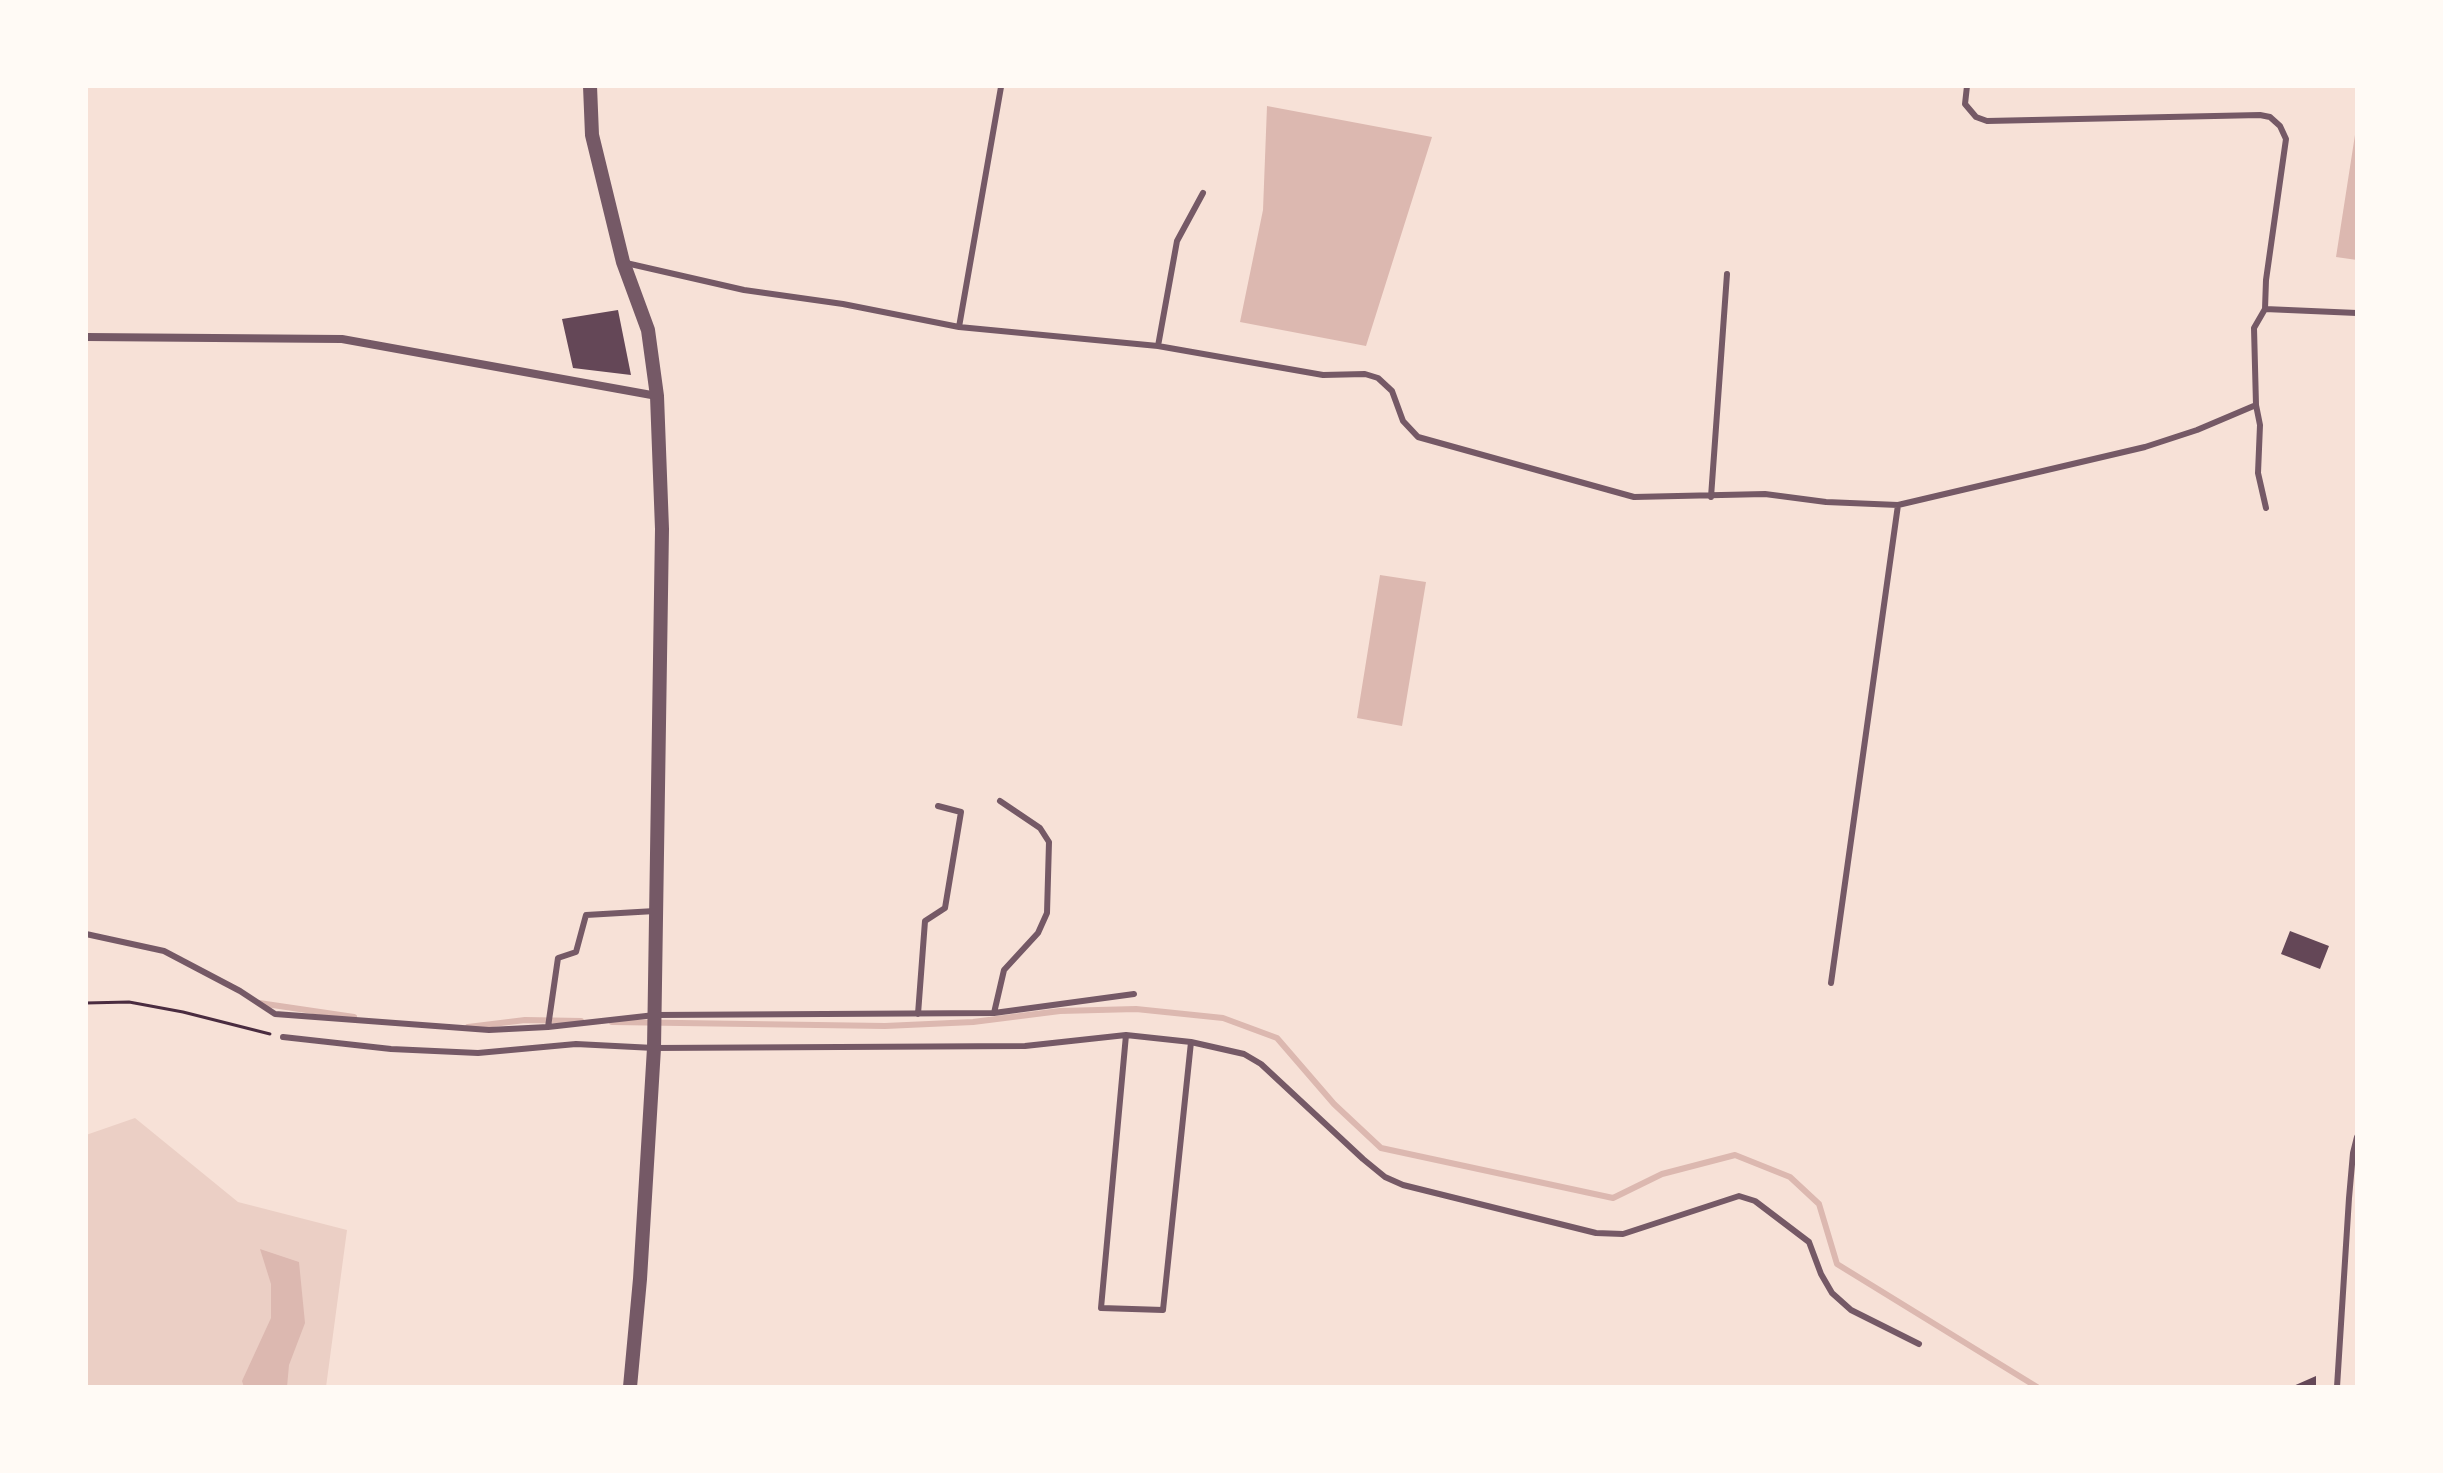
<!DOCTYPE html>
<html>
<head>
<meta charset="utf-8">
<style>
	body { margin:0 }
	#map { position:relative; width:2443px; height:1473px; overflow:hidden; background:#f7e1d7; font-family:"Sofia Sans Condensed",sans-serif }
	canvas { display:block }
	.frame { position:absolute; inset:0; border:88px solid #fffaf5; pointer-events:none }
</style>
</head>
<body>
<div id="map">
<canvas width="2443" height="1473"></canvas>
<div class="frame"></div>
</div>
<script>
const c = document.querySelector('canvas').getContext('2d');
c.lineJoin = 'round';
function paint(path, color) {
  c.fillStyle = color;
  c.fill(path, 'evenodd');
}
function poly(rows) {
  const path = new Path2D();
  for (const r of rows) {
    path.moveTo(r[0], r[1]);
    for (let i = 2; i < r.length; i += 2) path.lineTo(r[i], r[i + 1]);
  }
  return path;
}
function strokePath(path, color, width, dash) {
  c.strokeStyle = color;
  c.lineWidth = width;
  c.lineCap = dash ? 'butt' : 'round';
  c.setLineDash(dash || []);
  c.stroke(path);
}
paint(poly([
	[135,1118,238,1202,347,1230,326,1387,86,1387,86,1135]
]), '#ebcfc5');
paint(poly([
	[1267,106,1432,137,1366,346,1240,322,1263,210],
	[2357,122,2357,260,2336,257],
	[1380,575,1426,582,1402,726,1357,718],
	[260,1249,299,1262,305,1323,289,1365,287,1387,244,1387,242,1381,271,1318,271,1284]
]), '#dcb8b0');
strokePath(poly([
	[259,1003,354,1017],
	[612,1022,885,1026,973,1022,1060,1011,1136,1009,1223,1018,1277,1038,1334,1104,1381,1148,1613,1198,1662,1174,1735,1155,1790,1177,1819,1204,1837,1264,2037,1387],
	[468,1027,525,1020,581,1021]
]), '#dcb8b0', 6);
paint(poly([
	[618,310,631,375,573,368,562,319],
	[2290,931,2329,946,2320,969,2281,954],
	[2316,1376,2316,1387,2291,1387]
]), '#644757');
strokePath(poly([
	[86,1003,129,1002,183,1012,270,1034]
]), '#4a2c40', 3);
strokePath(poly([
	[1967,86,1965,104,1976,117,1987,121,2260,115,2270,117,2280,126,2286,139,2266,280,2265,309,2357,313],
	[626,263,744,290,843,304,959,327,1158,346,1323,375,1365,374,1378,378,1392,391,1403,421,1418,437,1634,497,1765,494,1826,502,1898,505,2145,447,2197,430,2256,405],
	[2265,309,2254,328,2256,405,2260,425,2258,473,2266,508],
	[959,327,1001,87],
	[1158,346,1177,241,1203,193],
	[1711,497,1727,274],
	[86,934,164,951,240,991,275,1014,489,1030,548,1027,655,1015,994,1013,1134,994],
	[1831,983,1898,505],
	[994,1013,1004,970,1038,933,1047,913,1049,842,1040,828,1000,801],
	[918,1014,925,921,945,908,961,812,938,806],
	[548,1027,558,958,576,952,586,915,655,911],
	[1126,1035,1101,1308,1163,1310,1191,1042],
	[283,1037,391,1049,478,1053,576,1044,654,1048,1025,1046,1126,1035,1191,1042,1244,1054,1261,1064,1363,1159,1385,1177,1403,1185,1596,1233,1623,1234,1739,1196,1755,1201,1809,1242,1821,1274,1832,1293,1851,1310,1919,1344],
	[2337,1387,2349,1198,2353,1153,2357,1137]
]), '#755966', 6);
strokePath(poly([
	[86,337,342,339,657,396]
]), '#755966', 8);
strokePath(poly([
	[590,86,592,135,623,262,648,330,657,396,662,529,654,1048,640,1279,630,1387]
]), '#755966', 14);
</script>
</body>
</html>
